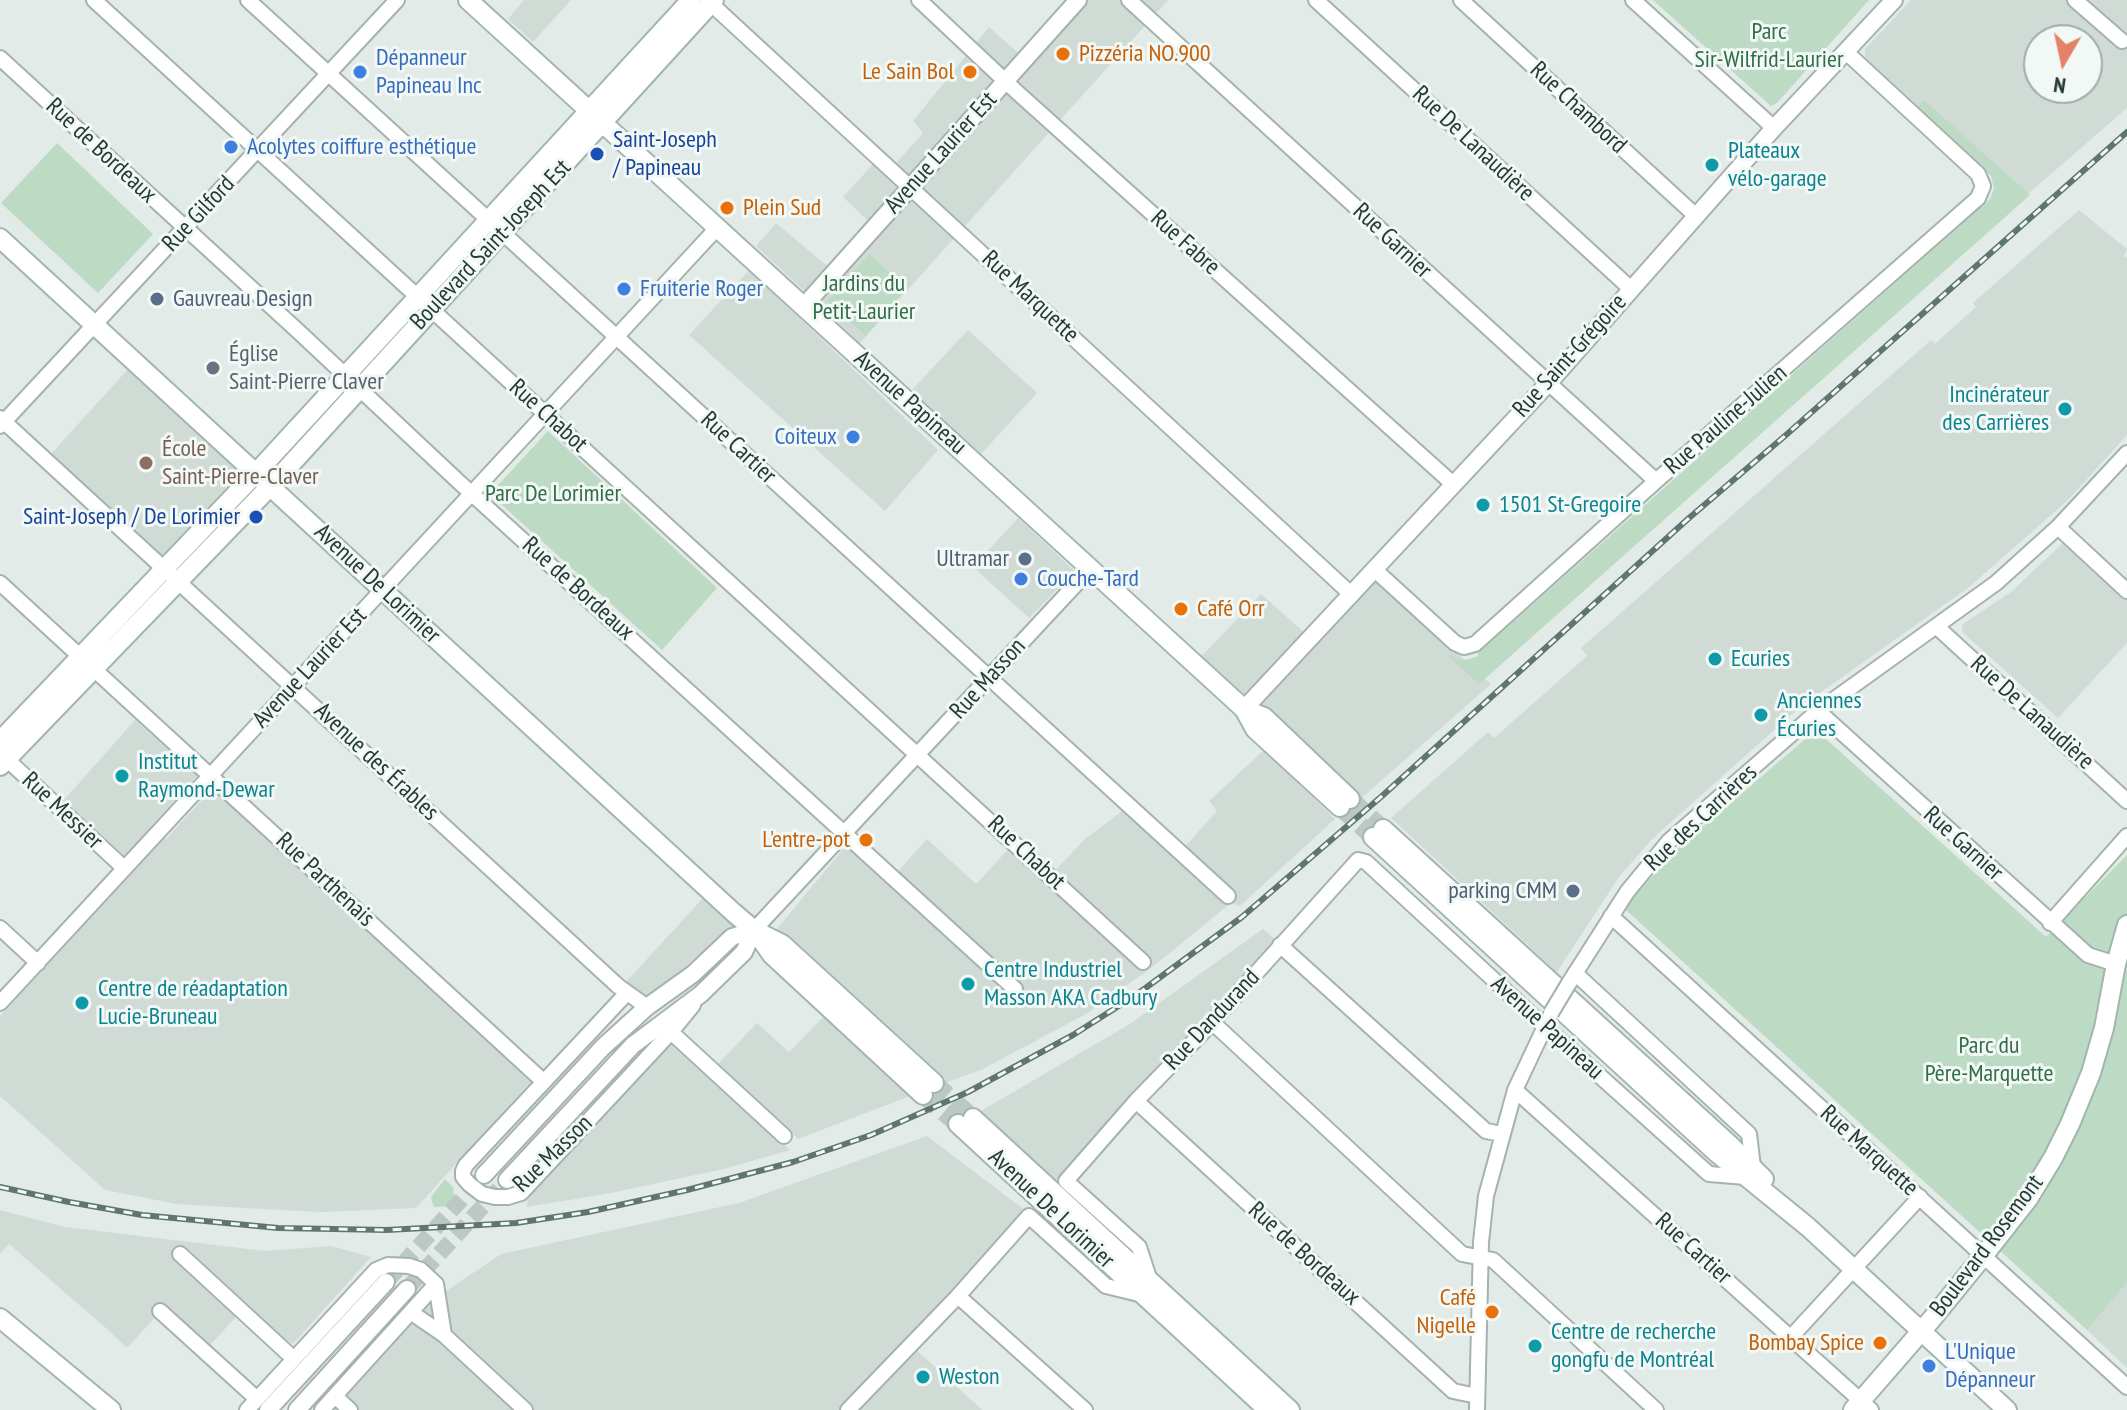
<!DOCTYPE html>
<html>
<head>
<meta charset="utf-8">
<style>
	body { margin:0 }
	#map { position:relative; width:2127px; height:1410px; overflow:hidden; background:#e2ebe7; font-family:"PT Sans Narrow",sans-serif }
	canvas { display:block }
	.north { position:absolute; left:2023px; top:24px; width:80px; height:80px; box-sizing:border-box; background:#f2f8f5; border:2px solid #a0aca8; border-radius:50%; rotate:189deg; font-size:22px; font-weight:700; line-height:32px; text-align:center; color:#243a34 }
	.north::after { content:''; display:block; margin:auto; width:28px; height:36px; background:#e48267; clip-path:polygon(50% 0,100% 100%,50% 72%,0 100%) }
</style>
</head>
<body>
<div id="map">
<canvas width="2127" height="1410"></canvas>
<div class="north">N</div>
</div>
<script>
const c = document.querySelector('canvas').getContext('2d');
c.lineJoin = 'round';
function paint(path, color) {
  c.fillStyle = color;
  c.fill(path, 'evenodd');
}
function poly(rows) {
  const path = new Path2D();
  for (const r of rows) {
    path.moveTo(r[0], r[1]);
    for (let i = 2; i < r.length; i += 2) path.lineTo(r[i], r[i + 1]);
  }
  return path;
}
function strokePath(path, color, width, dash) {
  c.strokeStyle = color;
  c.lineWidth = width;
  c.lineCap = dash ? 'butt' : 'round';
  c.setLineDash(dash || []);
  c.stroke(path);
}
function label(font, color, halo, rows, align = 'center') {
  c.font = font + ' "PT Sans Narrow",sans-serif';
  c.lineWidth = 6;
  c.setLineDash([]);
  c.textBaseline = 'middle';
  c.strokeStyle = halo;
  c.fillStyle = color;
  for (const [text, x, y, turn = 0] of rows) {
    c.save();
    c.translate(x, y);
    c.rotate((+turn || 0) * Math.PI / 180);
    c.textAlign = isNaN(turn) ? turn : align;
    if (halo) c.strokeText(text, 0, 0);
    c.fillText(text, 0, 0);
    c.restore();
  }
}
paint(poly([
	[524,0,571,0,533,42,508,19],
	[1081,0,1168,0,860,343,756,246,776,223,827,266,868,221,843,197,877,160,889,171,923,133,913,121,989,27,1025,59],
	[1911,0,2127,0,2127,108,2028,194,1917,108,1865,58,1865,49],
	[2039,40,2087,40,2087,88,2039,88],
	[2079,210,2127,249,2124,256,2127,258,2127,435,2068,500,1968,588,1800,707,1651,840,1619,877,1557,972,1391,818,1488,732,1494,738,1587,656,1581,648,1931,340,1935,344,1976,307,1973,303],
	[749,270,938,450,885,511,689,335],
	[968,330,1037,393,981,454,911,391],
	[129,368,242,472,163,561,51,454],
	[1018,518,1075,571,1029,618,973,567],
	[2067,539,2127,594,2127,643,2058,718,1962,632,1962,629,1963,624,2011,592],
	[1370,572,1491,684,1356,803,1201,657,1261,594,1309,637],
	[135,720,197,776,151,826,166,839,212,789,532,1080,416,1208,321,1212,245,1208,177,1204,105,1190,0,1096,0,1016,137,868,64,800],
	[1264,750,1335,819,1240,906,1231,903,1150,969,1086,1014,981,1070,942,1084,775,931,851,840,893,877,927,839,976,884,1012,845,1049,877,1085,839,1129,806,1179,853,1217,811,1209,801],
	[704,897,733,926,655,993,643,998,625,983],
	[1263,929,1278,942,1051,1185,974,1115,1130,1024],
	[826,1014,910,1096,798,1139,718,1064,757,1023,789,1052],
	[668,1042,790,1150,724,1169,606,1194,527,1207,528,1195],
	[927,1136,1026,1211,910,1344,982,1410,326,1410,424,1306,501,1254,739,1203],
	[0,1210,65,1227,265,1251,331,1246,371,1257,293,1344,259,1322,244,1309,204,1351,160,1312,127,1348,107,1329,9,1244,0,1254],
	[2127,1283,2127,1368,2087,1330]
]), '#d1dbd6');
paint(poly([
	[1653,0,1869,0,1777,103,1771,106],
	[1924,100,2030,195,1479,684,1449,657,1450,655,1458,659,1466,660,1478,656,1478,653,1990,199,1994,189,1991,176,1917,108],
	[57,143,153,234,98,293,1,203],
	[869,254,906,288,866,336,828,302,828,300],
	[548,431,717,588,662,650,490,494],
	[1816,730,2046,937,2127,855,2127,1283,2087,1330,1624,908,1679,847],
	[445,1179,453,1187,455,1206,435,1207,433,1205,431,1197]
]), '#bddac4');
strokePath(poly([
	[386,1282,483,1176],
	[407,1289,507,1180]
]), '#bcc8c3', 16, [16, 8]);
strokePath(poly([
	[1350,799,1383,829],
	[1340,807,1373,837],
	[934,1083,973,1118],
	[923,1095,958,1124]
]), '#bcc8c3', 18, [18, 9]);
const minor = poly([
	[94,0,1143,962],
	[248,0,1228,896],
	[707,0,1352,595],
	[919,0,1018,93,1453,484],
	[1129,0,1656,481],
	[1316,0,1631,289],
	[1461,0,1696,216],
	[1633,0,1774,128],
	[2075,0,2122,41],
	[0,58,299,332,460,483,1015,989],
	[0,418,618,986,647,1007],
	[0,426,397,0],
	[2058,527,2127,591],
	[1375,570,1455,643,1464,647,1475,644,1656,481,1978,198,1983,186,1978,174,1846,52],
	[0,583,543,1081],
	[1936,626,2127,801],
	[1818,711,2088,955,2116,964],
	[1,754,124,868],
	[1611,916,2127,1387],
	[2050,923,2127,836],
	[0,928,38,963],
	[754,930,1091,568],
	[1280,945,1486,1131,1502,1134],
	[1575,973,1749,1134,1753,1167],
	[1569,983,1627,892,1669,841,1818,711,1996,583,2058,527,2127,453],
	[626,994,466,1165,463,1171,463,1177,469,1184,482,1194,495,1197,508,1197,521,1193,671,1032,693,1005],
	[0,1003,718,227],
	[1212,1022,1462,1254,1493,1260,1656,1410],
	[665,1029,671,1032,784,1136],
	[1515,1090,1871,1410],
	[1136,1101,1453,1391,1477,1396],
	[180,1254,294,1359],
	[1149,1278,1139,1247,1066,1181,1136,1101,1204,1031,1358,860,1366,862,1533,1016,1709,1174,1746,1177],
	[436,1284,444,1335],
	[958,1296,1085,1410],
	[160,1311,257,1399],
	[412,1313,444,1335,525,1410],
	[1791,1337,1920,1197],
	[335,1396,350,1410],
	[247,1410,376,1270,388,1265,409,1266,421,1270,436,1284],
	[322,1410,436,1284],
	[848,1410,958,1296,1029,1216,1106,1286,1143,1295],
	[1477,1410,1481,1242,1486,1196,1515,1090,1549,1018]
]);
const tertiary = poly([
	[804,306,1078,0],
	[1244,709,1554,377,1774,128,1894,0],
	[484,1175,603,1047,647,1007,693,974,732,937,754,930],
	[507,1180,633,1045,701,994,744,952,754,930],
	[268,1410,386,1282],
	[297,1410,407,1289]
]);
const secondary = poly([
	[468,0,1232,698,1244,709,1264,717,1350,799],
	[0,238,734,913,754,930,782,944,934,1083],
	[1244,709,1255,729,1340,807],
	[0,741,256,473,691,0],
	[0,766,281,475,714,0],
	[1383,829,1732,1147,1764,1179],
	[1373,837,1717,1153,1808,1227,2007,1410],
	[756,932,772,955,923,1095],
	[973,1118,1290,1410],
	[958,1124,1268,1410],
	[0,1318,111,1410],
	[1853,1410,1931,1320,1984,1255,2028,1199,2053,1158,2070,1124,2091,1073,2104,1028,2116,964,2127,925]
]);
strokePath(minor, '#a5b2ae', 18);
strokePath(tertiary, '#a5b2ae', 20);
strokePath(secondary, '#a2b5ae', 22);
strokePath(minor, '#fff', 14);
strokePath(tertiary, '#fff', 16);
strokePath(secondary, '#fff', 18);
const rail = poly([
	[0,1187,69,1202,142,1215,278,1228,387,1230,516,1223,588,1212,687,1190,793,1162,871,1135,968,1092,1073,1035,1136,995,1242,917,1382,796,1689,518,1786,435,2127,132]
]);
strokePath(rail, '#5e766f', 6);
strokePath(rail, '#f2f8f5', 3, [9]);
const minorBridge = poly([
	[1551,1013,1569,983]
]);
strokePath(minorBridge, '#a5b2ae', 18, []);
strokePath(minorBridge, '#fff', 14);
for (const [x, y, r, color] of [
	[1063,54,8,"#e8710a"],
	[360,72,8,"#3f7fe0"],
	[970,72,8,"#e8710a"],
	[231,147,8,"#3f7fe0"],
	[597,154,8,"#1a4fb4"],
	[1712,165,8,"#0f9aa8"],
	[727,208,8,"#e8710a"],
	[624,289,8,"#3f7fe0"],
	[157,299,8,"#5c6f8a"],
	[213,368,8,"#6b7280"],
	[2065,409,8,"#0f9aa8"],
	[853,437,8,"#3f7fe0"],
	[146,463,8,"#8d6e63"],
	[1483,505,8,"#0f9aa8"],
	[256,517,8,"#1a4fb4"],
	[1025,559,8,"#5c6f8a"],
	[1021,579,8,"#3f7fe0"],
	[1181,609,8,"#e8710a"],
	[1715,659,8,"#0f9aa8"],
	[1761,715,8,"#0f9aa8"],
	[122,776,8,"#0f9aa8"],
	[866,840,8,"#e8710a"],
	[1573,891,8,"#5c6f8a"],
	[968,984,8,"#0f9aa8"],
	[82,1003,8,"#0f9aa8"],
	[1492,1312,8,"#e8710a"],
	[1880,1343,8,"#e8710a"],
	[1535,1346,8,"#0f9aa8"],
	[1929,1366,8,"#3f7fe0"],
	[923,1377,8,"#0f9aa8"]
]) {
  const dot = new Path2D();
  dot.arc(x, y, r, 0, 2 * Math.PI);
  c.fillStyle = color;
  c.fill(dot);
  strokePath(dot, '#f2f8f5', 3);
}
label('24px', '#326d47', '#f2f8f5', [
	["Parc",1769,32],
	["Sir-Wilfrid-Laurier",1769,60],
	["Jardins du",864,284],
	["Petit-Laurier",864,312],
	["Parc De Lorimier",553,494],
	["Parc du",1989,1046],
	["Père-Marquette",1989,1074]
]);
label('24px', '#c56008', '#f2f8f5', [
	["Pizzéria NO.900",1079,54,"left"],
	["Le Sain Bol",954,72],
	["Plein Sud",743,208,"left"],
	["Café Orr",1197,609,"left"],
	["L'entre-pot",850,840],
	["Café",1476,1298],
	["Nigelle",1476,1326],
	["Bombay Spice",1864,1343]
], 'right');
label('24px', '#366cbe', '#f2f8f5', [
	["Dépanneur",376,58],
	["Papineau Inc",376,86],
	["Acolytes coiffure esthétique",247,147],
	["Fruiterie Roger",640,289],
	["Coiteux",837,437,"right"],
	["Couche-Tard",1037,579],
	["L'Unique",1945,1352],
	["Dépanneur",1945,1380]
], 'left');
label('24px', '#243a34', '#f2f8f5', [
	["Rue Chambord",1578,108,43],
	["Rue De Lanaudière",1473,144,43],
	["Rue de Bordeaux",101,151,43],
	["Avenue Laurier Est",941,153,-48],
	["Rue Gilford",199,214,-47],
	["Rue Garnier",1392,241,43],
	["Rue Fabre",1185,243,42],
	["Boulevard Saint-Joseph Est",491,245,-47],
	["Rue Marquette",1030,297,43],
	["Rue Saint-Grégoire",1570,356,-48],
	["Avenue Papineau",910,403,42],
	["Rue Chabot",548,416,42],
	["Rue Pauline-Julien",1726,420,-41],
	["Rue Cartier",738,448,43],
	["Avenue De Lorimier",377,584,43],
	["Rue de Bordeaux",578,589,42],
	["Avenue Laurier Est",310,668,-47],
	["Rue Masson",988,679,-48],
	["Rue De Lanaudière",2032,713,42],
	["Avenue des Érables",376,762,43],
	["Rue Messier",62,811,43],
	["Rue des Carrières",1701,818,-43],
	["Rue Garnier",1963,844,42],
	["Rue Chabot",1026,853,43],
	["Rue Parthenais",325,880,43],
	["Rue Dandurand",1212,1020,-47],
	["Avenue Papineau",1547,1028,42],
	["Rue Marquette",1869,1151,42],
	["Rue Masson",553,1154,-44],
	["Avenue De Lorimier",1051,1209,43],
	["Boulevard Rosemont",1987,1246,-53],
	["Rue Cartier",1693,1249,42],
	["Rue de Bordeaux",1304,1254,42]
]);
label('24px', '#164399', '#f2f8f5', [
	["Saint-Joseph",613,140],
	["/ Papineau",613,168],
	["Saint-Joseph / De Lorimier",240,517,"right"]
], 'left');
label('24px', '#0d838f', '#f2f8f5', [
	["Plateaux",1728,151],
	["vélo-garage",1728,179],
	["Incinérateur",2049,395,"right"],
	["des Carrières",2049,423,"right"],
	["1501 St-Gregoire",1499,505],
	["Ecuries",1731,659],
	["Anciennes",1777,701],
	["Écuries",1777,729],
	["Institut",138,762],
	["Raymond-Dewar",138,790],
	["Centre Industriel",984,970],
	["Masson AKA Cadbury",984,998],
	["Centre de réadaptation",98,989],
	["Lucie-Bruneau",98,1017],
	["Centre de recherche",1551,1332],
	["gongfu de Montréal",1551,1360],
	["Weston",939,1377]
], 'left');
label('24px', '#4e5e75', '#f2f8f5', [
	["Gauvreau Design",173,299,"left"],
	["Ultramar",1009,559],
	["parking CMM",1557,891]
], 'right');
label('24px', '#5b616d', '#f2f8f5', [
	["Église",229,354],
	["Saint-Pierre Claver",229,382]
], 'left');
label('24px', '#785e54', '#f2f8f5', [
	["École",162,449],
	["Saint-Pierre-Claver",162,477]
], 'left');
</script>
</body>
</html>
